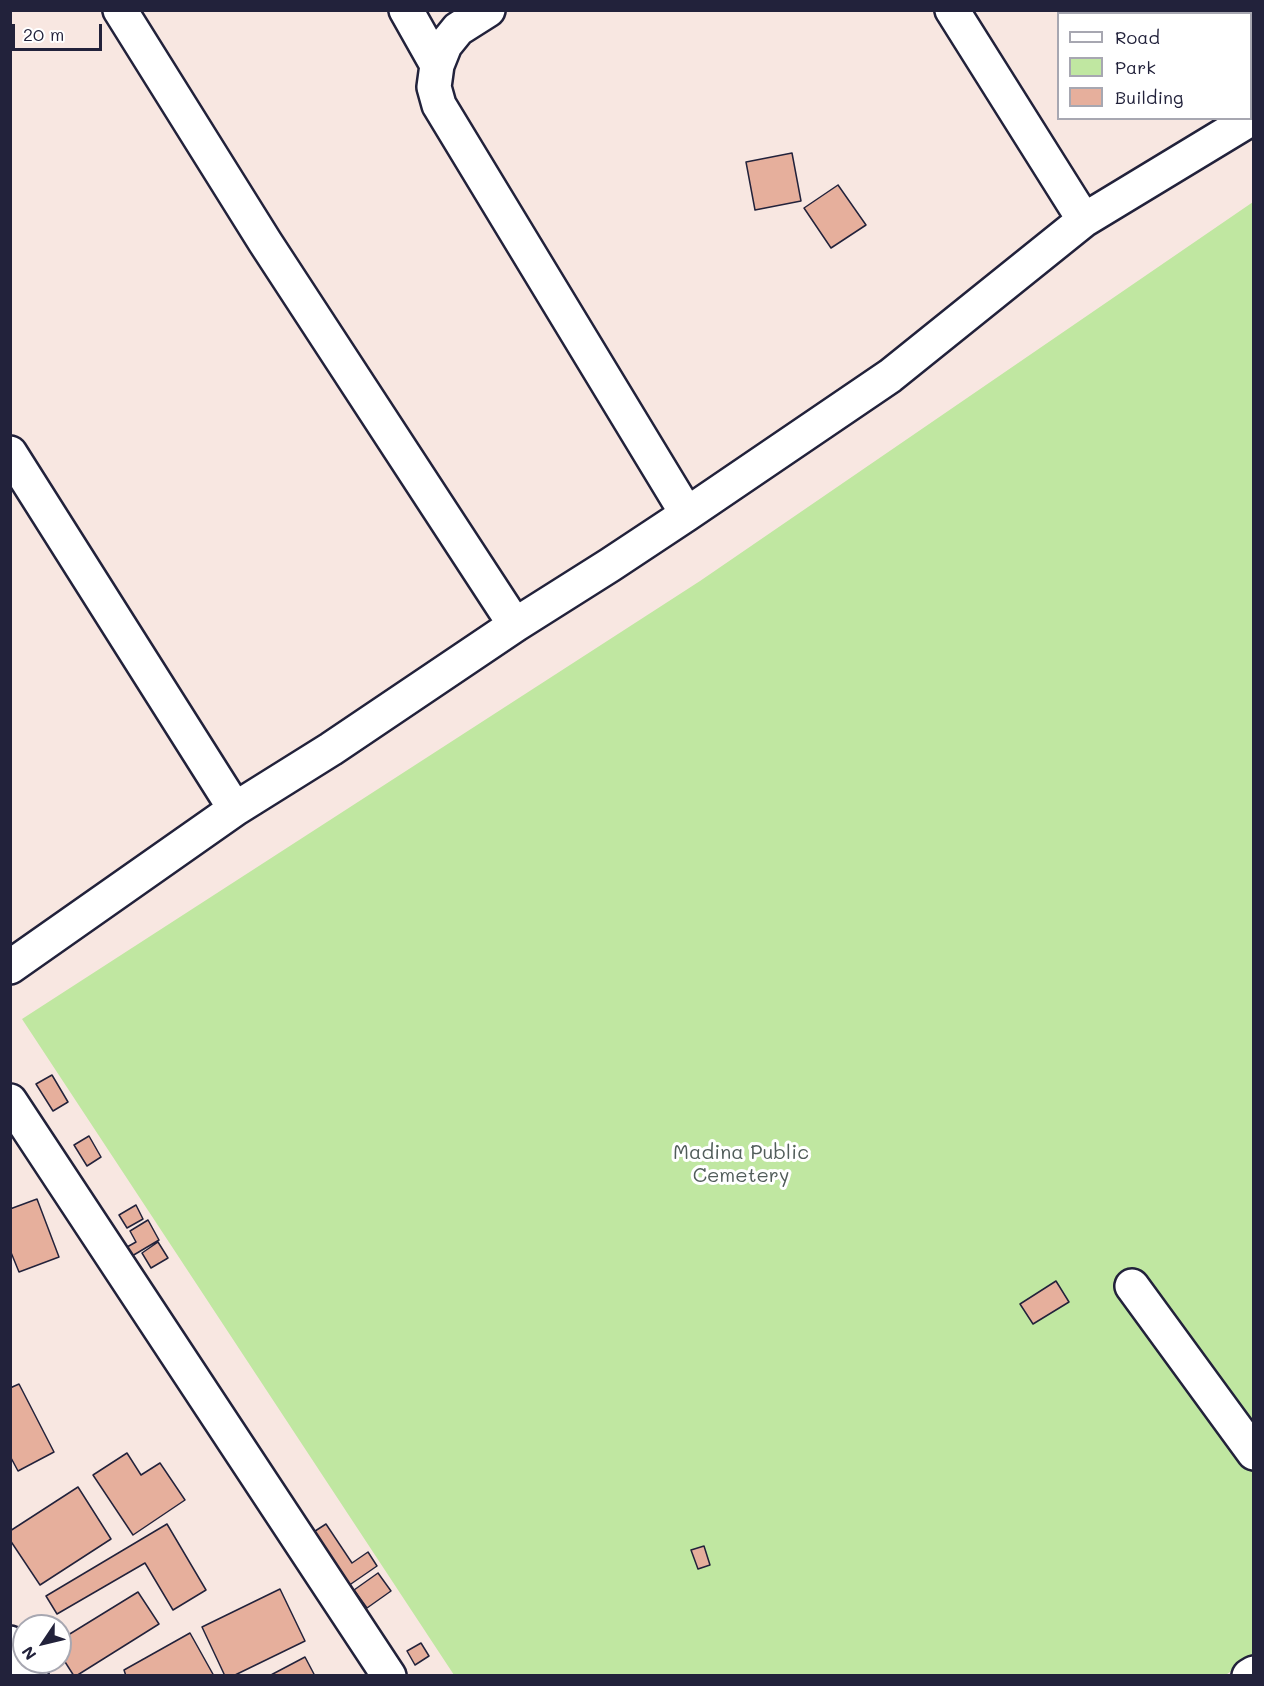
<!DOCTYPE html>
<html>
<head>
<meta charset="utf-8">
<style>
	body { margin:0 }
	#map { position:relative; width:1264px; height:1686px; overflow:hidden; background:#f8e7e1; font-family:Mali,sans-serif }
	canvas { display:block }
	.frame { position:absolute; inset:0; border:12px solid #22223b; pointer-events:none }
	.legend { position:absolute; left:1057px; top:12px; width:195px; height:108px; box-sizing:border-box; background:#fff; border:2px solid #a7a7b1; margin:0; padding:8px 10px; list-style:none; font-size:18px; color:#22223b }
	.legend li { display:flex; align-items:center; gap:12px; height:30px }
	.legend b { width:30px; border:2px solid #a7a7b1 }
	.north { position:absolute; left:12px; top:1614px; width:60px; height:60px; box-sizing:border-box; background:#fff; border:2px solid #a7a7b1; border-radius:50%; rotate:235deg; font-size:16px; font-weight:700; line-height:24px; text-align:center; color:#22223b }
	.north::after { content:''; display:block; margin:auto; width:21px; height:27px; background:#22223b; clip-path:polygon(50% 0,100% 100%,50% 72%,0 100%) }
	.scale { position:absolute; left:12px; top:24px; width:90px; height:27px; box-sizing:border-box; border:3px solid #22223b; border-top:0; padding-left:8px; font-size:18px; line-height:21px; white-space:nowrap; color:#22223b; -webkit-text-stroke:4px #fff; paint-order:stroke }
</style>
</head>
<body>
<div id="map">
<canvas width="1264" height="1686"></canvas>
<div class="frame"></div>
<ul class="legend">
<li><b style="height:8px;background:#fff"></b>Road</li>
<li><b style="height:16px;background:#c0e7a1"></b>Park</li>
<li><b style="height:16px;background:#e6af9c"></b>Building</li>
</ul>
<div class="north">N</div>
<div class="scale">20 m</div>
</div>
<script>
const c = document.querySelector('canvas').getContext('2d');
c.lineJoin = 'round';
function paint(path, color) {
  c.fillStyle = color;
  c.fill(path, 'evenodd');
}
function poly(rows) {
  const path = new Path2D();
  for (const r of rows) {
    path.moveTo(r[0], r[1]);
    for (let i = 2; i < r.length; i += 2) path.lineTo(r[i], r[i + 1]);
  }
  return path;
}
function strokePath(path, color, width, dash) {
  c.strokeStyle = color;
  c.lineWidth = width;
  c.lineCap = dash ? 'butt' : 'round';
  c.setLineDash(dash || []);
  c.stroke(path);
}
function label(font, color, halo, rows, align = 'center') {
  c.font = font + ' Mali,sans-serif';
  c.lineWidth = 6;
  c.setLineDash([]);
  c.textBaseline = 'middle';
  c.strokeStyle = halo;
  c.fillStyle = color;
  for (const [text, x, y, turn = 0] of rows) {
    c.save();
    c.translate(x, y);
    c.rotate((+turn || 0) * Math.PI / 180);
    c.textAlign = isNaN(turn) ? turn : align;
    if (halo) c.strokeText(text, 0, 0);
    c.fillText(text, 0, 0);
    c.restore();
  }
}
paint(poly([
	[1253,202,1253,1657,1224,1676,454,1675,22,1019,700,581]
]), '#c0e7a1');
const building = poly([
	[792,153,801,201,755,210,746,162,792,153],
	[838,185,866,225,831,248,804,208,838,185],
	[52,1075,68,1102,53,1111,36,1084,52,1075],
	[89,1136,101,1157,87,1166,74,1145,89,1136],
	[37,1199,59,1257,19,1272,10,1250,10,1209,37,1199],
	[136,1205,143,1219,127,1228,119,1215,136,1205],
	[148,1220,159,1240,132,1256,127,1247,136,1242,130,1231,148,1220],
	[158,1242,168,1258,151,1268,142,1253,158,1242],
	[1056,1281,1069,1302,1033,1324,1020,1304,1056,1281],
	[19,1384,54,1452,18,1471,10,1456,10,1388,19,1384],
	[127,1453,141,1475,160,1463,185,1500,133,1535,93,1475,127,1453],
	[78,1487,111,1539,40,1585,10,1540,10,1531,78,1487],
	[167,1524,206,1590,173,1610,145,1563,57,1614,46,1596,167,1524],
	[326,1524,352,1563,368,1552,377,1566,348,1586,312,1533,326,1524],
	[704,1546,710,1565,698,1569,691,1550,704,1546],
	[378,1573,391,1591,367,1608,354,1590,378,1573],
	[280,1589,305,1641,233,1676,225,1676,202,1627,280,1589],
	[138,1592,159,1624,76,1676,74,1676,60,1654,60,1640,138,1592],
	[190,1633,214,1676,126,1676,124,1670,190,1633],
	[421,1643,429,1656,415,1665,407,1651,421,1643],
	[305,1657,315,1676,269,1676,305,1657]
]);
paint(building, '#e6af9c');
strokePath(building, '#22223b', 1.5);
const minor = poly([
	[120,10,265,242,515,625],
	[406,10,437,65],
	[488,10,458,29,445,45,437,65,434,87,439,105,687,514],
	[952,10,1084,220],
	[10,453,235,809],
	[10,967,235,809,331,749,515,625,610,565,687,514,890,376,1084,220,1254,117],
	[10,1101,389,1676],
	[1132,1286,1254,1453],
	[10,1643,31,1676],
	[1249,1676,1254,1673]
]);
strokePath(minor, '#22223b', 38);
strokePath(minor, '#fff', 33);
label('20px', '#515d5a', '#fff', [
	["Madina Public",741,1153],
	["Cemetery",741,1176]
]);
</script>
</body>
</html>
